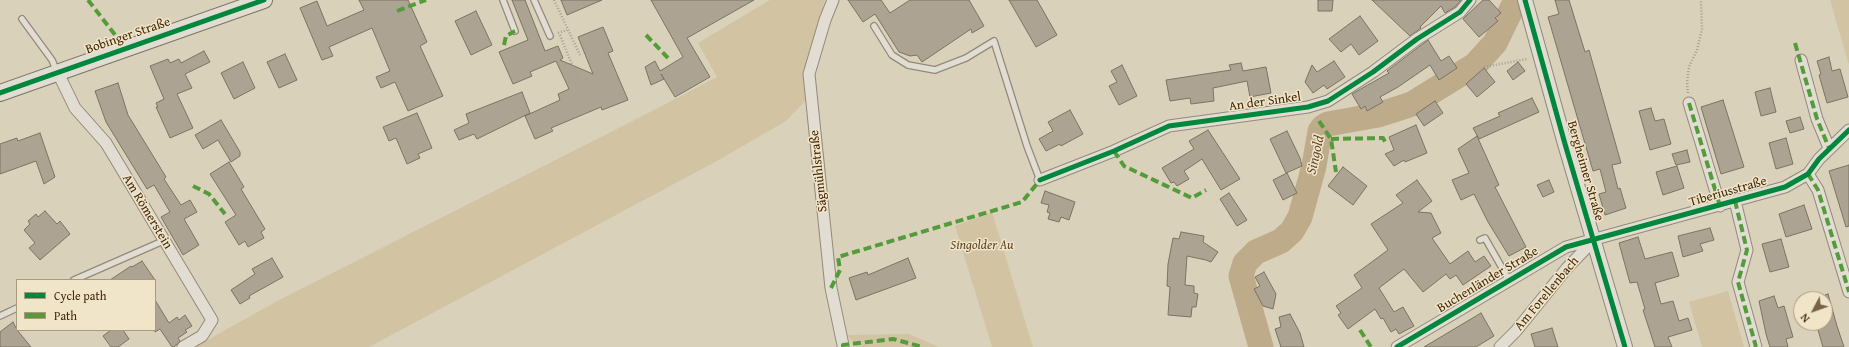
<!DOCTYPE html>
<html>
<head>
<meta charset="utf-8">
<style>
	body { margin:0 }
	#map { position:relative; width:1849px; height:347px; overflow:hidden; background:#dad1ba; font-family:"Gentium Book Plus",serif }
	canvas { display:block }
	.legend { position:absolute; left:16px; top:279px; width:140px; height:52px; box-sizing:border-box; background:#f0e5c9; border:1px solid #ab997c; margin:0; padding:5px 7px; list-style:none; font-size:12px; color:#432709 }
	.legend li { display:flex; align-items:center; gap:8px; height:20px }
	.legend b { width:20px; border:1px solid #ab997c }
	.north { position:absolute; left:1793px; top:291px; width:40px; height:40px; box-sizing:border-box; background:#f0e5c9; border:1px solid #ab997c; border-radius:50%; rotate:229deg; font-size:11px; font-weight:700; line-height:16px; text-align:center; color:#432709 }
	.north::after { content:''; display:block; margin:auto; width:14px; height:18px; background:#786247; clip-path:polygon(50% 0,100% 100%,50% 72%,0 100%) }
</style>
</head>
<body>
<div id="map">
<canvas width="1849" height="347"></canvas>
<ul class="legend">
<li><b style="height:5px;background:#00873e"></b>Cycle path</li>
<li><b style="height:5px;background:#549c3b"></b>Path</li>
</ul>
<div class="north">N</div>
</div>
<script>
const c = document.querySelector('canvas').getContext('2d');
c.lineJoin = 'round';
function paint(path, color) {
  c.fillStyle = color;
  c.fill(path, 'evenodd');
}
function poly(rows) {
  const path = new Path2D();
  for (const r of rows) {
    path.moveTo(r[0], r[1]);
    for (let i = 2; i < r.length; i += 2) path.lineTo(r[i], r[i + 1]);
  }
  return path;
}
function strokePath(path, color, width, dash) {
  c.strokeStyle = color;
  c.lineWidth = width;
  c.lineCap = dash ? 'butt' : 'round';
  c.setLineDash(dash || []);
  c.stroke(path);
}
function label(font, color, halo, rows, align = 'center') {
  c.font = font + ' "Gentium Book Plus",serif';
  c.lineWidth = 3;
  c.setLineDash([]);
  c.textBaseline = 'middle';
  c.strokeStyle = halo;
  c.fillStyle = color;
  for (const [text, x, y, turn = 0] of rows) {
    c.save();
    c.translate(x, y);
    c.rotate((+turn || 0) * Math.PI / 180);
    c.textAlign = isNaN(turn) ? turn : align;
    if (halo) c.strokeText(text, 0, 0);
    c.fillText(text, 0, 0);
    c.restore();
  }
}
paint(poly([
	[770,0,825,0,806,69,807,99,786,121,717,161,369,347,195,347,281,299,662,106,717,77,698,43],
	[1830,0,1849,0,1849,65],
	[992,212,1033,347,992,347,955,226],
	[1728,291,1744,347,1702,347,1689,302],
	[909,334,939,347,857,347,847,335]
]), '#d2c4a3');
strokePath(poly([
	[1261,347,1241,276,1245,263,1256,252,1281,241,1292,231,1300,217,1308,188,1314,166,1320,131,1323,127,1328,124,1378,115,1412,104,1475,65,1495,43,1516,0]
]), '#bdab8a', 25);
const building = poly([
	[359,0,408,0,427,42,420,46,443,96,408,111,395,82,381,88,376,77,390,71,372,28,329,47,333,56,322,60,300,8,317,1,327,26,364,10,359,0],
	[512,0,525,0,545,51,558,46,563,58,560,60,593,74,578,37,603,27,613,51,608,53,628,100,602,110,601,107,551,128,553,131,535,139,525,116,560,100,558,94,569,89,556,61,530,72,532,76,513,84,499,52,528,40,512,0],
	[561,0,602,0,567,15,561,0],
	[651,0,754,0,687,38,710,77,675,97,661,74,664,79,651,85,645,67,655,61,660,71,683,57,651,0],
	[848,0,881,0,890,13,910,0,969,0,984,26,972,33,971,29,922,62,917,55,910,56,899,52,875,14,863,22,848,0],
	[1009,0,1037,0,1057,35,1036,47,1009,0],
	[1318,0,1333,0,1332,11,1318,11,1318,0],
	[1372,0,1461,0,1455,7,1445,13,1441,6,1420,27,1421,28,1410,36,1372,0],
	[1483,0,1489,0,1501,13,1495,18,1498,21,1479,37,1463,19,1483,0],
	[1555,0,1569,0,1585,52,1589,50,1621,163,1612,165,1618,189,1620,188,1626,208,1605,215,1599,194,1606,192,1600,169,1593,171,1548,17,1559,14,1555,0],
	[476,11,492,45,471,55,455,21,476,11],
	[1360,16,1378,41,1359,55,1351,44,1341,52,1329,39,1360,16],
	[1428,40,1441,61,1449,56,1457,68,1439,80,1430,65,1398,87,1380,97,1383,102,1367,111,1365,106,1361,109,1352,94,1389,73,1387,71,1428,40],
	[204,51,210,62,185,74,192,88,177,94,193,128,170,138,156,107,158,107,156,103,164,99,150,66,168,59,170,63,179,59,181,63,204,51],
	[285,54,297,80,279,88,267,62,285,54],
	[1829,57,1832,71,1840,69,1848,97,1827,103,1819,75,1821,74,1817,61,1829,57],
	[1334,61,1345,77,1327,89,1324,85,1313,93,1305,82,1312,65,1317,72,1334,61],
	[243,62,255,88,234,99,221,73,243,62],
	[1518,62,1525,71,1513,80,1507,71,1518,62],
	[1241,63,1243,71,1266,67,1271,93,1250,97,1247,81,1213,88,1214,101,1191,104,1190,98,1170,101,1166,80,1231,70,1229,65,1241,63],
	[1122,65,1137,96,1119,105,1109,86,1117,82,1111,71,1122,65],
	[1484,68,1495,82,1477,97,1466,84,1484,68],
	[118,83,128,115,166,177,164,179,181,205,190,200,197,212,184,219,199,245,183,255,161,217,170,212,154,185,147,189,106,122,95,91,118,83],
	[1770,88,1776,112,1761,116,1755,92,1770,88],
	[522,92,530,113,477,139,474,134,459,140,454,130,469,123,466,114,522,92],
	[1532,98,1539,112,1479,139,1473,128,1500,116,1498,113,1532,98],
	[1723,100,1744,167,1721,174,1701,107,1723,100],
	[1435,101,1443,113,1424,126,1416,114,1435,101],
	[1651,108,1655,121,1664,119,1671,144,1650,150,1639,111,1651,108],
	[1070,110,1083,134,1061,146,1060,144,1046,151,1039,139,1053,131,1048,122,1070,110],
	[417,113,432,148,418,154,420,158,407,164,396,138,389,141,383,127,417,113],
	[1800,117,1804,129,1790,133,1786,121,1800,117],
	[221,120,240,152,240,156,231,162,218,140,203,149,195,135,221,120],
	[1416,125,1427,153,1405,162,1404,160,1394,166,1385,154,1394,150,1389,137,1416,125],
	[1208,130,1240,179,1221,190,1202,159,1184,171,1189,179,1177,186,1174,182,1171,183,1162,168,1194,149,1189,141,1208,130],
	[1287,131,1300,158,1302,166,1286,173,1270,139,1287,131],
	[40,133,55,177,44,184,36,161,0,174,0,144,17,138,18,141,40,133],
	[1477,136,1499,185,1495,187,1526,247,1509,256,1488,222,1474,194,1461,200,1452,180,1469,173,1458,149,1477,136],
	[1786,138,1793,164,1776,169,1769,143,1786,138],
	[1687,150,1690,162,1676,165,1672,154,1687,150],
	[229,162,244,187,241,189,265,229,261,232,264,238,248,247,245,241,239,245,225,222,236,215,210,174,229,162],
	[1849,165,1849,226,1846,227,1829,171,1849,165],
	[1677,166,1684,188,1663,195,1656,172,1677,166],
	[1343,167,1367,186,1353,205,1328,186,1343,167],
	[1287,173,1297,193,1283,200,1273,180,1287,173],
	[1417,180,1432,201,1418,212,1431,213,1441,233,1432,238,1450,264,1468,251,1475,262,1484,256,1491,266,1463,285,1456,275,1450,279,1446,274,1423,292,1404,269,1379,288,1394,312,1403,307,1414,326,1399,334,1396,329,1391,332,1383,318,1381,319,1375,309,1348,329,1338,315,1341,313,1336,306,1362,288,1354,275,1388,250,1371,224,1403,203,1396,195,1417,180],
	[1549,180,1554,192,1543,197,1537,185,1549,180],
	[1045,191,1075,202,1069,220,1061,217,1059,222,1048,219,1050,213,1047,212,1049,205,1041,203,1045,191],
	[1229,193,1247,220,1237,226,1220,199,1229,193],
	[1804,205,1812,229,1786,237,1779,214,1804,205],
	[45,211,57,224,60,221,70,234,40,260,29,248,35,243,24,230,30,224,28,221,36,214,38,217,45,211],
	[1710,228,1714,240,1700,244,1703,251,1683,257,1678,236,1710,228],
	[1181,232,1204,236,1203,242,1218,252,1211,262,1206,260,1187,256,1185,285,1194,286,1194,293,1198,294,1196,307,1192,307,1191,317,1168,315,1170,287,1167,286,1168,264,1173,238,1179,239,1181,232],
	[1638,237,1645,259,1672,252,1679,276,1655,283,1661,304,1673,301,1679,321,1688,318,1692,330,1668,337,1672,347,1655,347,1643,310,1645,309,1637,282,1630,283,1619,243,1638,237],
	[1781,239,1789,267,1770,272,1762,244,1781,239],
	[272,258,283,277,249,296,250,298,240,304,231,290,255,274,252,269,272,258],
	[908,258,916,278,856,300,849,278,867,272,868,275,908,258],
	[142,261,155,280,110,280,131,266,132,267,142,261],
	[1264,272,1276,294,1273,309,1263,306,1254,289,1260,286,1255,277,1264,272],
	[1828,294,1837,326,1844,347,1823,347,1816,323,1825,323,1825,295,1828,294],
	[1774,296,1778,308,1784,306,1793,337,1786,339,1788,347,1770,347,1766,334,1759,301,1774,296],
	[155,300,169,323,177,317,179,320,185,315,192,326,185,330,187,332,178,338,180,341,174,347,172,347,160,329,155,332,155,300],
	[1481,313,1494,336,1476,347,1424,347,1481,313],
	[1290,314,1300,333,1304,347,1281,347,1275,329,1281,327,1279,317,1290,314],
	[13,322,17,330,31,347,0,347,0,332,13,322],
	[1552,328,1558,347,1535,347,1531,334,1552,328],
	[111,330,123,330,129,339,118,347,111,347,103,336,111,330]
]);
paint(building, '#aca392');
strokePath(building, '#7c7363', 1);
const service = poly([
	[503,0,515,31],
	[534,0,550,36],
	[22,19,52,60,57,72],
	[874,26,892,55,908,65,935,70,966,58,994,41,1027,146,1040,180],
	[1480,240,1485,238,1509,280],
	[74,280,163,241],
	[0,316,17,308]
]);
const minor = poly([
	[833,0,825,20,809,74,831,288,843,345],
	[1801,60,1817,119,1829,148],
	[58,73,75,108,106,143,212,320,202,336,183,347],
	[1689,103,1720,206],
	[1808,174,1818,190,1849,292],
	[1040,180,1114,151,1169,126,1308,107,1328,101,1373,72,1417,39,1460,12,1470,0],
	[1735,201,1747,250,1738,282,1756,347],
	[1397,347,1566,247,1785,187,1808,174,1819,159,1849,130],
	[1500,347,1516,331,1567,268,1593,241]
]);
const tertiary = poly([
	[1525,0,1565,144,1625,347]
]);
const secondary = poly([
	[0,93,264,0]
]);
strokePath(service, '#938a7a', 8);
strokePath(minor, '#938a7a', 13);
strokePath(tertiary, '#938a7a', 16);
strokePath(secondary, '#7c7363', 18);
strokePath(poly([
	[554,0,580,55],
	[558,33,567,30],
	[560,35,579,82],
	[1484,67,1527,59],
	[1688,93,1687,82,1689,67,1697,50,1702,29,1701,0]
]), '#a59e92', 2.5, [1, 2]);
strokePath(service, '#e2ddd2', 5.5);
strokePath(minor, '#e2ddd2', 11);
strokePath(tertiary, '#e2ddd2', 14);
strokePath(secondary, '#e2ddd2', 16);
strokePath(poly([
	[88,0,116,36],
	[397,11,426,0],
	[646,35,668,58],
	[1795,43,1817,119,1829,148],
	[504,45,506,36,515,31],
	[1689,103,1720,206],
	[1319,121,1331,139,1336,172],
	[1331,139,1383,138,1387,145],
	[1114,151,1124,166,1192,198,1206,190],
	[1808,174,1818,190,1849,292],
	[193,186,209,194,225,214],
	[1735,201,1747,250,1738,282,1756,347],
	[831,288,840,270,838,257,1022,202,1040,180],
	[1360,330,1371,347],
	[843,347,843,345,893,339,923,347]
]), '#549c3b', 4, [8, 4]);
strokePath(poly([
	[1525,0,1565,144,1625,347],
	[0,93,264,0],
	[1040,180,1114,151,1169,126,1308,107,1328,101,1373,72,1417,39,1460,12,1470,0],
	[1397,347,1566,247,1785,187,1808,174,1819,159,1849,130]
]), '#00873e', 5);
label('13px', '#432709', '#f0e5c9', [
	["Bobinger Straße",128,36,-19],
	["An der Sinkel",1265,102,-8],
	["Sägmühlstraße",819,171,-96],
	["Bergheimer Straße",1585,171,74],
	["Tiberiusstraße",1728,192,-16],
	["Am Römerstein",147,212,59],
	["Buchenländer Straße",1488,280,-31],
	["Am Forellenbach",1547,294,-50]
]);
label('italic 13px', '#5e4424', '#f0e5c9', [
	["Singolder Au",982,246]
]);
label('italic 14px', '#644a29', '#f0e5c9', [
	["Singold",1316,155,-77]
]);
</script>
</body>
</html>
